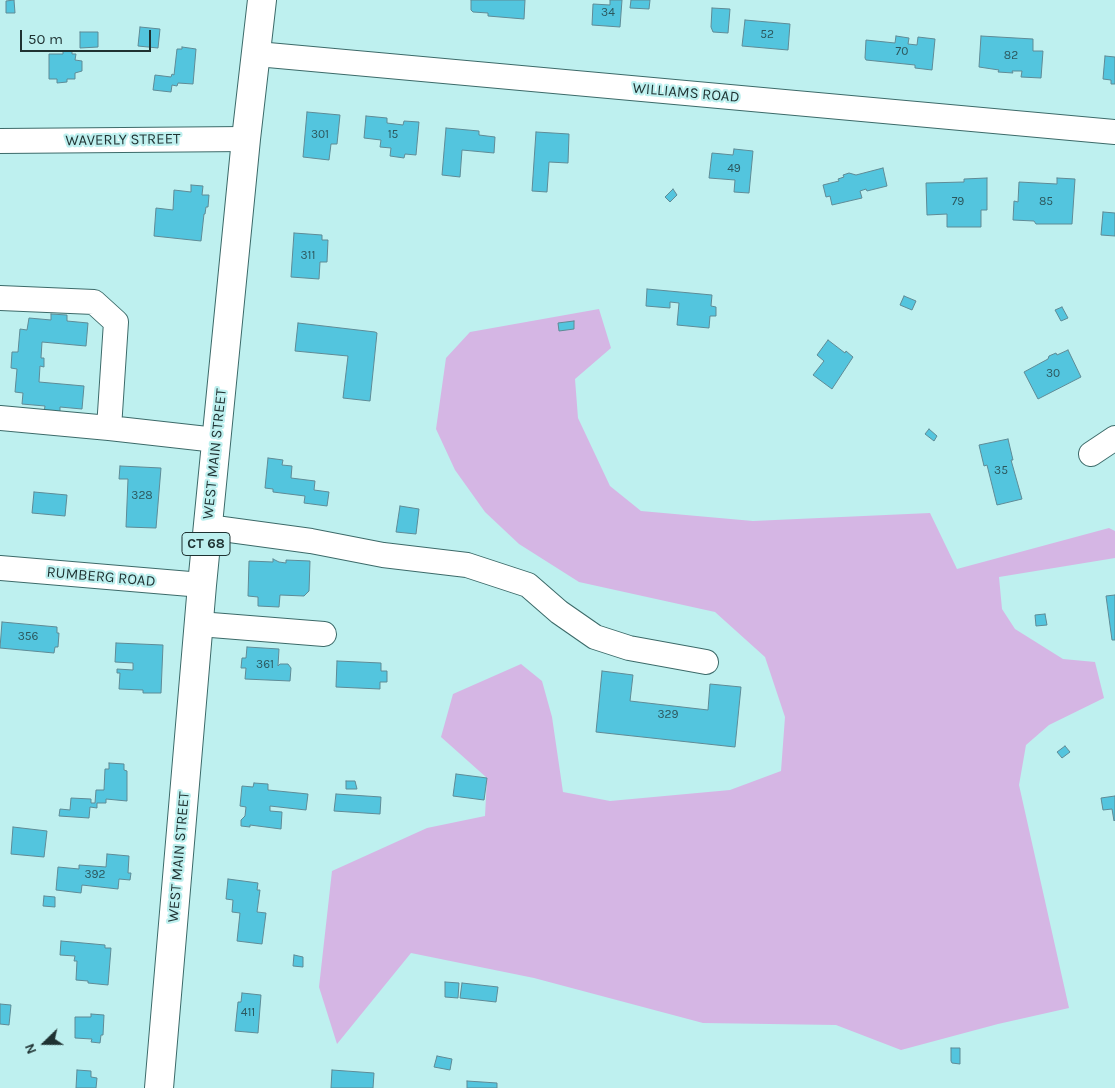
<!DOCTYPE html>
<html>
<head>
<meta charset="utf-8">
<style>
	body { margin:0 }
	#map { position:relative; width:1115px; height:1088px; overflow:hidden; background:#bef0ef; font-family:Karla,sans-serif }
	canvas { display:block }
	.north { position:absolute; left:20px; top:1018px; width:50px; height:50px; -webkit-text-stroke:4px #bef0ef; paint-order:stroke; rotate:248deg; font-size:14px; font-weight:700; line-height:20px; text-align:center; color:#1f3232 }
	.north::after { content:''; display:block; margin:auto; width:18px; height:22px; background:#1f3232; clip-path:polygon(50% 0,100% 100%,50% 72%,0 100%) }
	.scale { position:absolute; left:20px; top:30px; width:131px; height:22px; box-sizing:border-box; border:2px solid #1f3232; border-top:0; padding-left:6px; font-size:15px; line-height:18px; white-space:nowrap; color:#1f3232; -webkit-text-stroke:4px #bef0ef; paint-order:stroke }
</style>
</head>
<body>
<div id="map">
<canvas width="1115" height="1088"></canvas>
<div class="north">N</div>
<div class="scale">50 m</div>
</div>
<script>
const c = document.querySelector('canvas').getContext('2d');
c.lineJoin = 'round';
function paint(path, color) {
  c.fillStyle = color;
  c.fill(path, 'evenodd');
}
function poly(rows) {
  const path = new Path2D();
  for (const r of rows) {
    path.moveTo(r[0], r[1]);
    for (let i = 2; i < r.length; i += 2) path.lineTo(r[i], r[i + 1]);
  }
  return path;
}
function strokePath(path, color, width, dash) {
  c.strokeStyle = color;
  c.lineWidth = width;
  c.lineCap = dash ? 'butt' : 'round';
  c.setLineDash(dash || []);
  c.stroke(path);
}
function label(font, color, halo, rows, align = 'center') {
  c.font = font + ' Karla,sans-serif';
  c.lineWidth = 4.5;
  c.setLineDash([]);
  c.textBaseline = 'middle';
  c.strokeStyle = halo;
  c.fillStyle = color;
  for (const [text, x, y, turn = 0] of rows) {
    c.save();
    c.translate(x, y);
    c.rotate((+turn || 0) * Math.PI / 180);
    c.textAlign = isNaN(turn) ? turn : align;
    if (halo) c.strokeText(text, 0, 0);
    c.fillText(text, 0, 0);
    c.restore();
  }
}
paint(poly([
	[599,309,611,348,575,379,578,418,610,486,641,511,753,521,930,513,957,569,1109,528,1115,531,1115,558,999,577,1002,609,1015,629,1063,659,1095,662,1104,698,1049,725,1026,745,1019,785,1069,1008,998,1024,901,1050,836,1025,703,1023,534,978,411,953,337,1044,319,987,332,871,427,828,485,816,487,778,441,737,453,694,521,664,542,681,552,717,563,792,610,801,730,790,781,771,785,717,765,657,715,612,579,582,519,544,485,512,455,470,436,429,446,358,470,332]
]), '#d5b6e4');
const building = poly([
	[14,0,15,13,6,13,6,1,14,0],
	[471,0,525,0,524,19,488,16,488,13,473,12,471,10,471,0],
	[610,0,622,0,620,27,592,25,593,4,610,5,610,0],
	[631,0,650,0,649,9,630,8,631,0],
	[712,8,730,9,728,33,713,32,711,27,712,8],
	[745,20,790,24,788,50,742,46,745,20],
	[140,27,160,29,158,48,138,46,140,27],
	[80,32,98,32,98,47,80,48,80,32],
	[896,36,909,38,908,44,917,45,918,37,935,39,932,70,915,68,915,65,866,60,865,58,866,40,895,43,896,36],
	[981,36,1033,39,1033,51,1043,51,1041,78,1021,77,1022,71,1012,71,1013,73,998,72,999,70,979,67,981,36],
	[182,47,196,49,193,84,178,83,177,86,172,85,171,92,153,90,155,75,171,77,172,74,174,75,177,49,182,49,182,47],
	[63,51,72,51,72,54,76,54,75,60,82,61,82,71,75,73,75,79,67,79,67,82,57,83,57,79,49,79,49,54,63,54,63,51],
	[1105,56,1115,57,1115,84,1111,84,1111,80,1103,79,1105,56],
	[307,112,340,115,337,144,331,144,329,160,303,157,307,112],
	[366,116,387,118,387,123,403,125,404,121,419,122,416,155,405,154,404,158,390,156,391,148,380,147,381,140,364,138,366,116],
	[446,128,479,131,479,135,495,137,494,153,462,150,460,177,442,175,446,128],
	[536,132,569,134,568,163,549,162,547,192,532,191,536,132],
	[734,149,753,151,749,193,734,192,735,180,709,178,712,153,733,155,734,149],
	[883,168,887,186,867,191,866,189,860,191,862,198,832,205,830,196,826,197,823,185,839,181,838,179,844,177,843,175,849,173,856,175,883,168],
	[987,178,987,210,981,210,981,227,947,227,947,214,927,215,926,183,964,182,964,179,987,178],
	[1057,178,1075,179,1072,224,1036,224,1034,221,1013,220,1014,201,1018,202,1019,182,1057,184,1057,178],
	[191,185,203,186,202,195,209,195,208,207,206,207,205,214,204,214,201,241,154,236,156,208,173,210,174,190,191,192,191,185],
	[673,189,677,195,670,202,665,197,673,189],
	[1103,212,1115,213,1115,236,1101,235,1103,212],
	[294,233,322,235,322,240,328,240,327,262,320,262,319,279,291,277,294,233],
	[647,289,712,295,711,306,716,307,716,316,710,316,709,328,677,325,679,303,670,302,670,308,646,306,647,289],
	[904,296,916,301,912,310,900,305,904,296],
	[1062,307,1068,318,1061,321,1055,310,1062,307],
	[51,314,67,315,67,321,88,323,86,346,42,342,41,358,44,358,44,367,40,366,39,382,84,386,82,409,60,407,60,413,44,412,45,406,22,404,23,393,15,392,17,369,11,368,12,352,18,352,20,329,27,330,29,318,51,320,51,314],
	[574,321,574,329,559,331,558,323,574,321],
	[298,323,375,332,377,333,370,401,343,398,348,356,295,351,298,323],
	[828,340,845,353,846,351,853,357,832,389,813,375,824,361,817,355,828,340],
	[1068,350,1081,377,1038,399,1024,372,1048,359,1049,356,1056,353,1057,355,1068,350],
	[929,429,937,436,934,441,925,434,929,429],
	[1008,439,1013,460,1011,460,1022,499,997,505,987,465,984,466,979,445,1008,439],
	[268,458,283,460,282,465,292,466,291,478,315,481,314,490,329,492,327,506,304,503,305,496,273,492,273,489,265,488,268,458],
	[120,466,161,468,156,528,126,527,128,479,119,479,120,466],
	[34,492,67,495,65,516,32,513,34,492],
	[400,506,419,509,416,534,396,532,400,506],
	[273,559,279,562,286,563,286,560,310,561,309,591,304,596,280,595,279,607,258,606,258,597,248,596,249,561,273,562,273,559],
	[1115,595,1115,640,1112,640,1106,596,1115,595],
	[1045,614,1047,625,1036,626,1035,615,1045,614],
	[2,622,57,627,57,633,59,633,58,647,55,647,54,653,0,648,2,622],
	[116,643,163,645,161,693,143,693,143,690,119,689,120,673,117,673,117,669,133,670,133,663,115,662,116,643],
	[247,647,279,649,278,666,280,664,288,664,291,668,290,681,245,679,246,668,241,668,242,658,246,658,247,647],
	[337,661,381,663,381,671,387,671,387,682,380,682,380,689,336,687,337,661],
	[602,671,633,675,630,701,708,710,710,684,741,687,735,747,596,732,602,671],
	[1065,746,1070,752,1062,758,1057,752,1065,746],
	[109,763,124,764,124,770,127,771,127,801,106,799,106,803,97,803,97,808,90,807,89,818,59,816,60,809,70,810,71,798,91,799,91,803,95,803,96,790,104,790,105,769,109,769,109,763],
	[456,774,487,778,484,800,453,796,456,774],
	[346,781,355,781,357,789,346,789,346,781],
	[254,783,268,784,268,790,308,794,306,810,270,806,270,811,282,812,281,829,250,825,250,827,241,826,241,820,245,816,246,807,240,806,242,786,253,787,254,783],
	[336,794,381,797,380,814,334,811,336,794],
	[1115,796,1115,820,1114,821,1112,809,1103,810,1101,798,1115,796],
	[13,827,47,831,44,857,11,854,13,827],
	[107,854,129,856,128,873,131,873,130,880,119,879,118,889,82,885,81,893,56,890,58,867,79,869,79,865,106,867,107,854],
	[228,879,258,883,257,890,260,890,257,912,266,913,262,944,237,941,240,913,232,912,233,900,226,899,228,879],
	[44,896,55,897,55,907,43,906,44,896],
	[61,941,105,945,105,948,111,948,108,985,88,983,88,981,76,980,77,961,74,961,75,956,60,955,61,941],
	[294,955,303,957,303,967,293,966,294,955],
	[445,982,459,983,458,998,445,997,445,982],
	[462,983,498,987,496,1002,460,998,462,983],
	[242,993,261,995,258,1033,235,1031,238,1002,241,1002,242,993],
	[0,1004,11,1005,9,1025,0,1024,0,1004],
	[91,1014,104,1015,103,1035,101,1035,100,1043,91,1042,92,1039,75,1038,75,1017,91,1017,91,1014],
	[951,1048,960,1048,960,1064,952,1063,951,1061,951,1048],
	[437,1056,452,1059,450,1070,434,1067,437,1056],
	[77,1070,91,1071,91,1077,97,1078,96,1088,76,1088,77,1070],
	[332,1070,374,1073,373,1088,331,1088,332,1070],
	[467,1081,497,1083,497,1088,467,1088,467,1081]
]);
paint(building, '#53c5de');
strokePath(building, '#5f8b96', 1);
const minor = poly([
	[257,54,1115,132],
	[0,141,246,139],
	[0,298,94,302,116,322,109,428],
	[0,418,109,428,216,440],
	[1091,454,1115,438],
	[208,527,311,541,383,555,467,565,528,585,559,612,595,637,629,648,706,662],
	[0,568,202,585],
	[199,624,324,634]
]);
const major = poly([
	[159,1088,202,585,246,139,262,0]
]);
strokePath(minor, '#3c6a69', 26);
strokePath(major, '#3c6a69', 30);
strokePath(minor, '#fff', 24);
strokePath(major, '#fff', 28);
label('12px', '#2c575d', null, [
	["34",608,13],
	["52",767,35],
	["70",902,52],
	["82",1011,56],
	["301",320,135],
	["15",393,135],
	["49",734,169],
	["79",958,202],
	["85",1046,202],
	["311",308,256],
	["30",1053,374],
	["35",1001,471],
	["328",142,496],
	["356",28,637],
	["361",265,665],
	["329",668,715],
	["392",95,875],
	["411",248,1013]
]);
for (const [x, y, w] of [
	[206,544,48]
]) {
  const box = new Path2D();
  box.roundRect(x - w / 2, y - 11.5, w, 23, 4);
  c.fillStyle = '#bef0ef';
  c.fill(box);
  strokePath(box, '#1f3232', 1);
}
label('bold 14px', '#1f3232', null, [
	["CT 68",206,544]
]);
label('15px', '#1f3232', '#bef0ef', [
	["WILLIAMS ROAD",686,93,5],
	["WAVERLY STREET",123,140,-1],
	["WEST MAIN STREET",215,454,-84],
	["RUMBERG ROAD",101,577,5],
	["WEST MAIN STREET",179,857,-85]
]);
</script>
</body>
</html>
